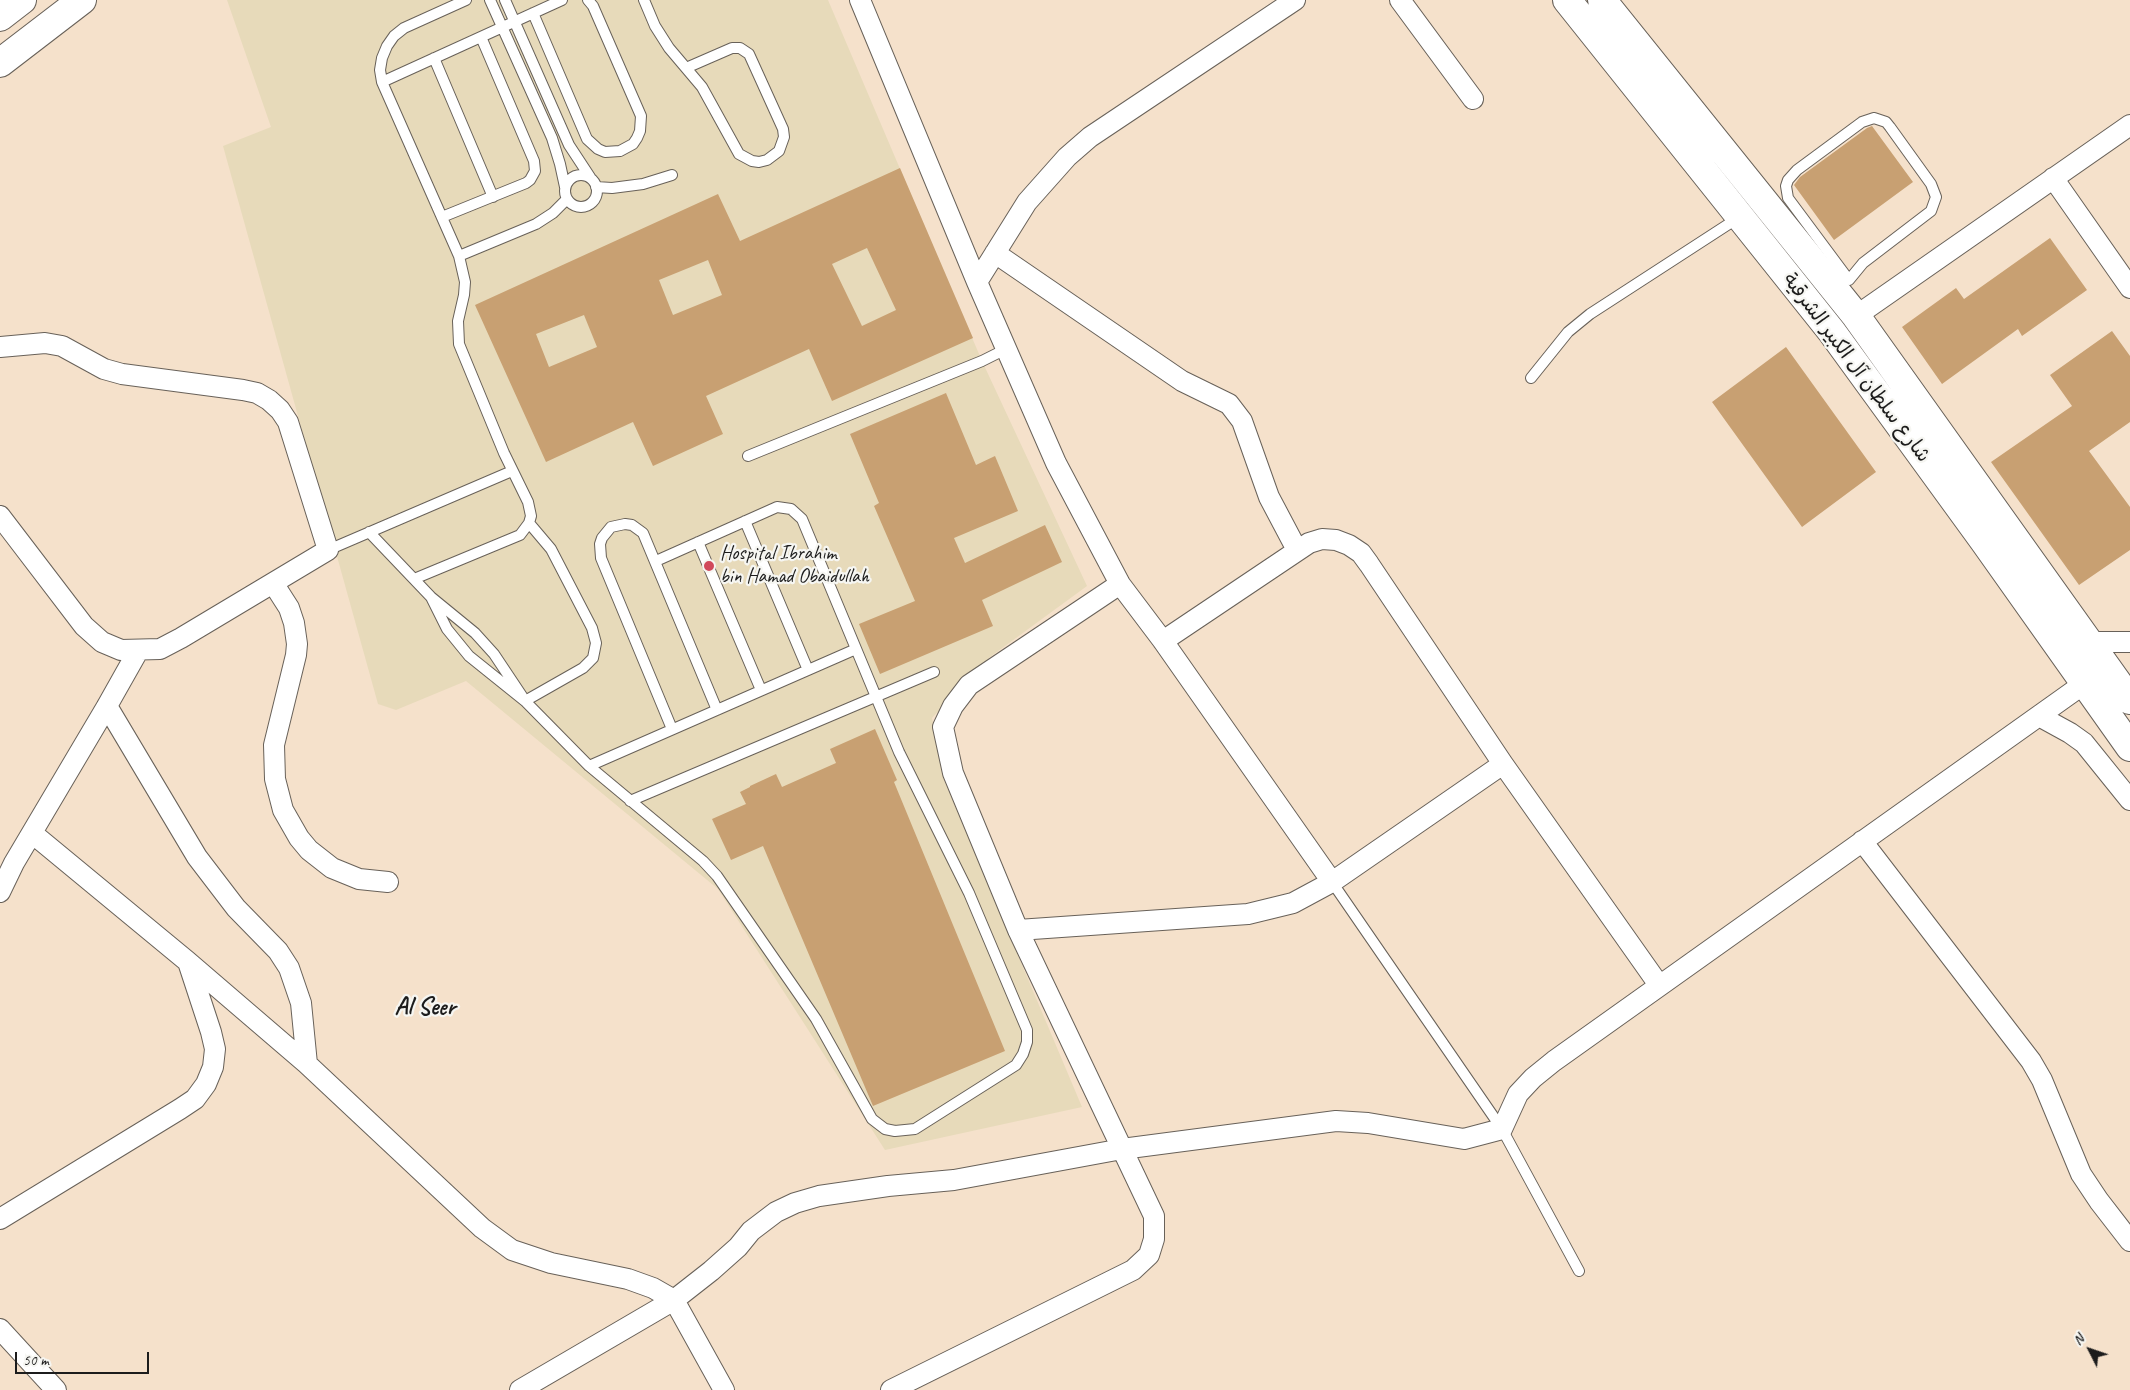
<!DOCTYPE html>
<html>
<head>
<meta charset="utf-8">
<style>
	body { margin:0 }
	#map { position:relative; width:2130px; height:1390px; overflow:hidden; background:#f5e1cb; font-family:Caveat,sans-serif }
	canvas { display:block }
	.north { position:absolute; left:2065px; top:1325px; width:50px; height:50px; -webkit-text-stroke:4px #f6f6f2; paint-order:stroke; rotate:311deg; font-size:14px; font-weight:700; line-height:20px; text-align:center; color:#1c1c1c }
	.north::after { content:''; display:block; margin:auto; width:18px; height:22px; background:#1c1c1c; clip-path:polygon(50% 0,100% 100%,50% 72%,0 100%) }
	.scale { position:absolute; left:15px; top:1352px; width:134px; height:22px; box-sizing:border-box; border:2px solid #1c1c1c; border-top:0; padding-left:6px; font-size:15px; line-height:18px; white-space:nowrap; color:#1c1c1c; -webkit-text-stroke:4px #f6f6f2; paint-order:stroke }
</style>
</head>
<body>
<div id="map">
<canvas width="2130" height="1390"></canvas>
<div class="north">N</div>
<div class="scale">50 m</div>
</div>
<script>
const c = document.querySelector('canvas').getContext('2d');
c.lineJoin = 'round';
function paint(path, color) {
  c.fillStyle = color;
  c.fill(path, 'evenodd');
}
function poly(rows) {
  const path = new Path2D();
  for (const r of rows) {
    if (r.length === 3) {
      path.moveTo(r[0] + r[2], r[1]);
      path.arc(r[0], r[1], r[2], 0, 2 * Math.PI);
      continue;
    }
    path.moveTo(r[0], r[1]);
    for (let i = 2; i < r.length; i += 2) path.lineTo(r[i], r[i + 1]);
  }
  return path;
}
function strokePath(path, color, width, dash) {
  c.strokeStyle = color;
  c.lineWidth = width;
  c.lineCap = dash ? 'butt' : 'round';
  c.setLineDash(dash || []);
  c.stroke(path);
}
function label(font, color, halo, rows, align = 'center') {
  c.font = font + ' Caveat,"Playpen Sans Arabic",sans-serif';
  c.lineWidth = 4.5;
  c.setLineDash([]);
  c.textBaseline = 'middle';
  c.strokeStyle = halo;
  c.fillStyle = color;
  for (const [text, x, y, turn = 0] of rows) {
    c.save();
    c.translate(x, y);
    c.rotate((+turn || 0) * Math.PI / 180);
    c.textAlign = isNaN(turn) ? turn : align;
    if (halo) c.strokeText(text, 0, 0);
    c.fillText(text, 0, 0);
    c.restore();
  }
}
paint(poly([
	[227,0,828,0,982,361,1087,586,990,657,932,718,944,780,1082,1107,885,1150,718,889,466,681,396,710,378,704,223,146,271,127]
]), '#e7daba');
paint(poly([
	[1872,126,1913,182,1834,240,1794,185,1800,177,1867,128],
	[900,168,973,338,832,401,809,349,706,396,723,434,653,466,633,422,546,462,475,305,718,194,740,241],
	[867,248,896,310,862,326,832,264],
	[708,260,722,295,673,315,659,280],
	[584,315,597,347,549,367,536,334],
	[2050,238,2087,290,2022,336,2018,329,1942,384,1902,327,1956,288,1964,299],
	[2112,331,2130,356,2130,422,2089,451,2130,507,2130,550,2079,585,1991,462,2072,406,2050,375],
	[1786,347,1876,472,1802,527,1712,402],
	[946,393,976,465,995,456,1018,511,954,538,965,563,1045,525,1062,562,982,600,993,626,880,674,859,624,915,601,874,506,879,503,850,434],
	[875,729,897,780,894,782,1005,1051,873,1106,763,846,731,860,712,819,746,804,740,792,750,787,750,786,776,774,782,787,836,763,830,749]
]), '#c8a072');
const service = poly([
	[490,0,552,138,560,164,565,187],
	[505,0,569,145,590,177],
	[644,0,655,26,669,48,702,87,739,154,752,161,759,162,767,160,779,151,784,137,783,129,749,54,740,48,732,48,686,68],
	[533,13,587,139,598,149,605,152,620,151,633,144,637,138,640,131,641,116,593,6,588,0],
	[434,58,493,197],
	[382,82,562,0],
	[1874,118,1886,122,1890,127,1931,184,1936,197,1931,211,1863,263,1849,280,1788,198,1786,186,1788,180,1797,170,1862,122,1874,118],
	[581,191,16],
	[596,187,612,188,643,184,672,175],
	[442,217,526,183,530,180,535,171,534,161,481,37],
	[459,256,536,224,553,213,567,199],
	[1531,378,1568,332,1590,314,1738,218],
	[748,456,982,361,1006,349],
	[745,521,808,670],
	[369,532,431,597,475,633,494,654,522,696],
	[698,542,761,690],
	[328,550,512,471],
	[414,579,520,535,529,523,531,516,528,502,504,453,459,344,458,321,464,295,465,282,459,256,382,82,380,70,382,58,387,46,394,36,404,28,466,0],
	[431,597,447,629,469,656,525,701,589,766,703,861,717,876,816,1019,872,1119,885,1129,895,1131,915,1129,1016,1065,1023,1054,1027,1042,1027,1030,969,893,899,752,802,519,791,509,777,507,656,561],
	[525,701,583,668,593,658,596,643,592,628,551,549,529,523],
	[672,729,601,558,600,544,602,538,611,527,625,524,632,525,643,533,717,710],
	[589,766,856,649],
	[630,801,934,672],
	[1332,882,1502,1129,1579,1271]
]);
const minor = poly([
	[860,0,977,282,1056,463,1120,584,1163,641,1332,882],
	[1400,0,1473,99],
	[2053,178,2130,288],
	[995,253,1182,381,1229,404,1242,421,1269,497,1297,550],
	[977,282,1027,202,1067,157,1090,137,1295,0],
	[1856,316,2130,125],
	[0,347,45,343,62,346,104,369,122,374,243,390,257,393,269,400,280,410,288,422,328,550,181,638,160,649,121,650,102,642,84,626,0,516],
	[273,583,289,608,294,623,297,644,296,655,274,745,275,779,283,810,299,838,309,850,332,868,359,879,388,882],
	[1163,641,1309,543,1322,539,1336,540,1349,545,1361,553,1369,564,1503,764,1659,985],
	[2089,642,2130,642],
	[107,706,197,857,236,908,278,951,289,968,301,1003,307,1064],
	[2039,716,2070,733,2084,743,2130,800],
	[32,833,187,961,307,1064,482,1228,512,1250,551,1263,628,1279,653,1288,674,1300,724,1390],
	[1862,841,2031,1061,2042,1080,2081,1174,2099,1201,2130,1241],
	[0,892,14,863,107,706,138,651],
	[1018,930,1248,914,1293,903,1332,882,1503,764],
	[0,1219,180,1109,195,1099,206,1084,213,1067,215,1049,211,1032,188,962],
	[0,1329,56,1390],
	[520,1390,674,1300,711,1271,738,1247,751,1231,776,1212,795,1203,819,1196,888,1186,954,1180,1122,1149,1336,1121,1368,1123,1464,1139,1502,1129,1518,1094,1533,1078,1554,1061,2085,683],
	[891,1390,1133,1270,1149,1255,1154,1239,1154,1216,1018,930,953,773,943,727,953,706,969,685,1120,584]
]);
const secondary = poly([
	[1567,0,1832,332,1984,541,2130,747],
	[1602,0,1856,316,2130,700],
	[0,17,22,0],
	[0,63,82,0]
]);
strokePath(service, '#686159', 12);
strokePath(minor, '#686159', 22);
strokePath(secondary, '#686159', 30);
strokePath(service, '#fff', 10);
strokePath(minor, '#fff', 20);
strokePath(secondary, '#fff', 28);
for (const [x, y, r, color] of [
	[709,566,6,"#d1495b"]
]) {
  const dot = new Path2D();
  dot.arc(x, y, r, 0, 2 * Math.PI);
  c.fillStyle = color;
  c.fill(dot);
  strokePath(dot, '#f6f6f2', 2);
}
label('20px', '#1c1c1c', '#f6f6f2', [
	["شارع سلطان آل الكبير الشرقية",1856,368,53]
]);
label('20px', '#1c1c1c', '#f6f6f2', [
	["Hospital Ibrahim",720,554],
	["bin Hamad Obaidullah",720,577]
], 'left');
label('bold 25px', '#1c1c1c', '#f6f6f2', [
	["Al Seer",425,1007]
]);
</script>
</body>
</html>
